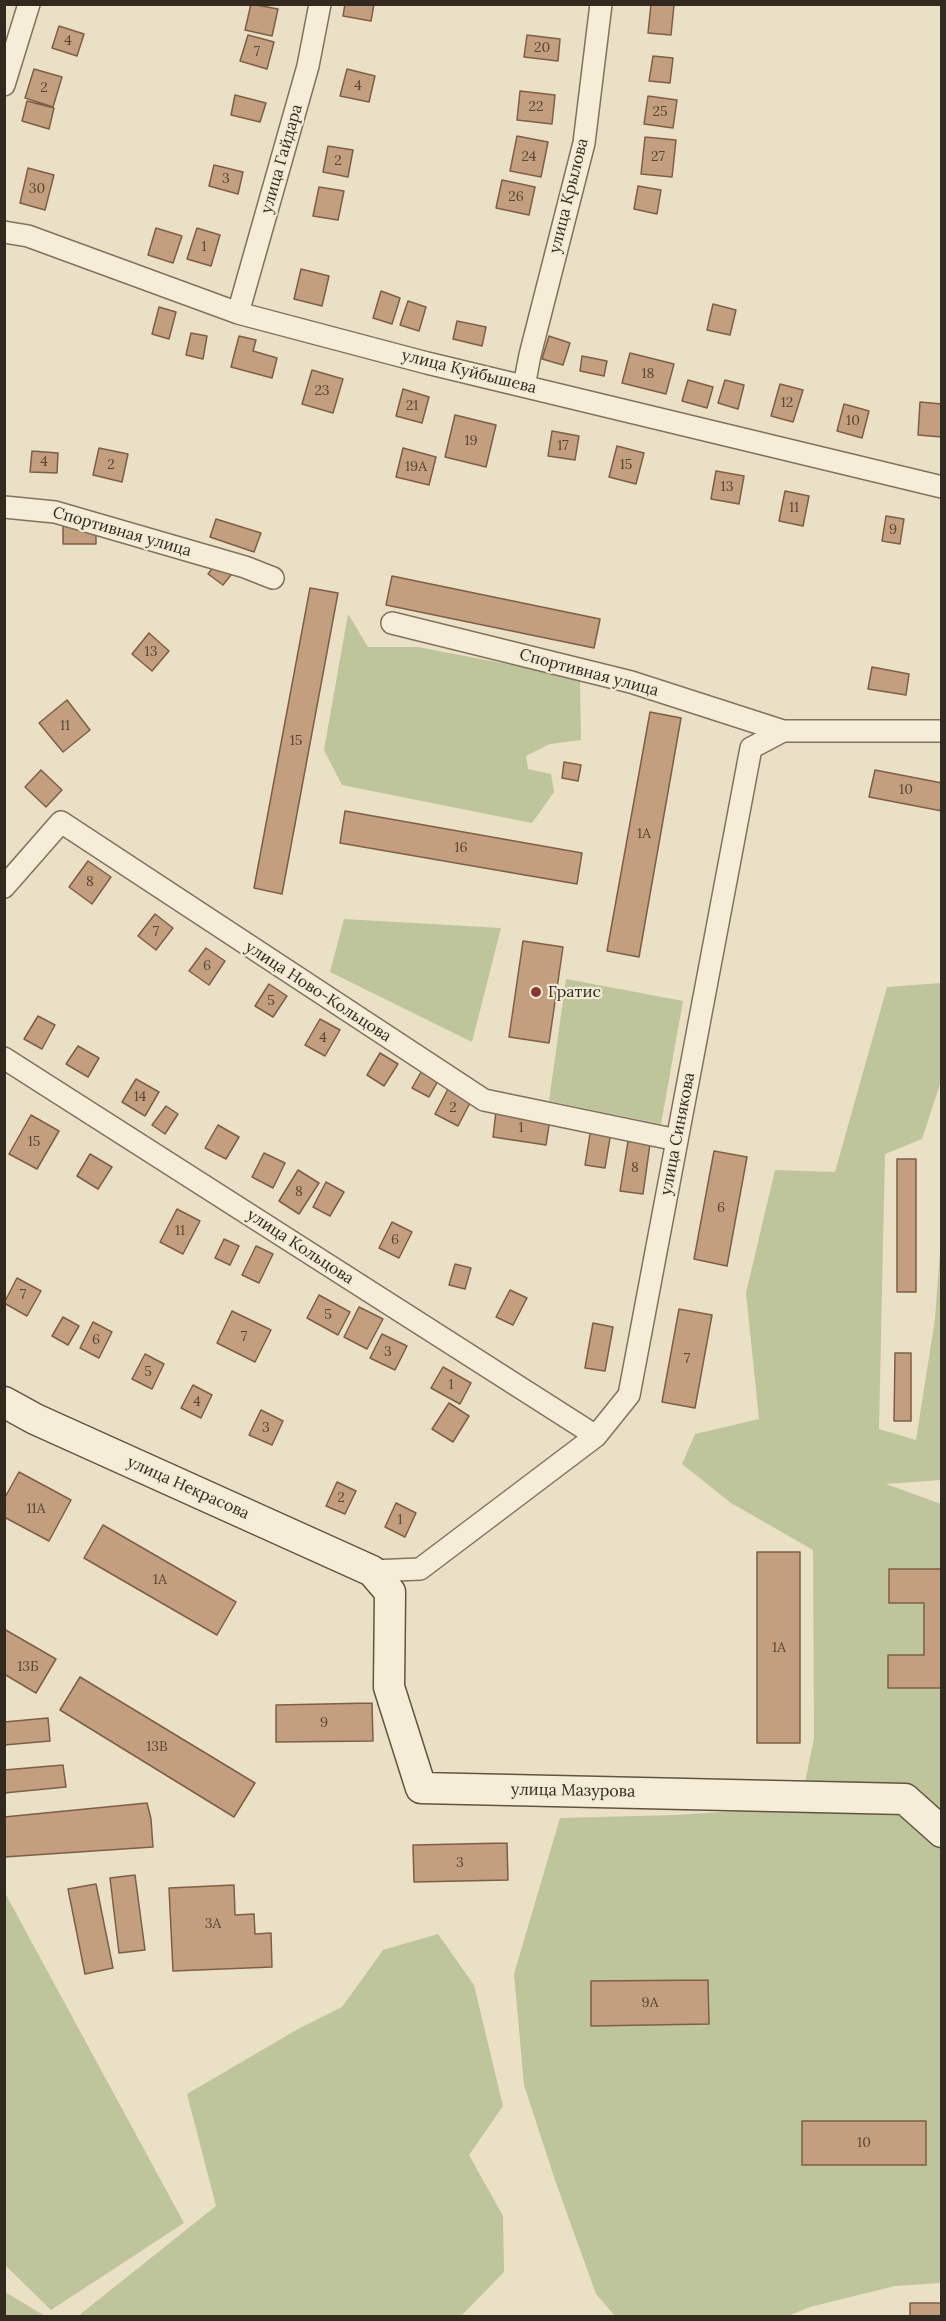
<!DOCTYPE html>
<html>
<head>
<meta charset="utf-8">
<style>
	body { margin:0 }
	#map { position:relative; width:946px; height:2321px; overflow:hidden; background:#e9e0c5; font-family:Lora,serif }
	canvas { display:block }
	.frame { position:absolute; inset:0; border:6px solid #332a1f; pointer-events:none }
</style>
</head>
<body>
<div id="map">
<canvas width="946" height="2321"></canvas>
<div class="frame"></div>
</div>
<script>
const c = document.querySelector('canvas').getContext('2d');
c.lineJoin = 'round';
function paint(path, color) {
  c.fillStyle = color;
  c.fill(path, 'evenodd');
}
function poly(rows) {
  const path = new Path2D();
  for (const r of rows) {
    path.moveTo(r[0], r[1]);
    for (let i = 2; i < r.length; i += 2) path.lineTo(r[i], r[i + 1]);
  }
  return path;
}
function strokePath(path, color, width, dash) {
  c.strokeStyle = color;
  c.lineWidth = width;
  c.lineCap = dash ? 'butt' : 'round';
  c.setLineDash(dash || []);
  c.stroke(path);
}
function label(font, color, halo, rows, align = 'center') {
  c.font = font + ' Lora,serif';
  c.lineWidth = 4.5;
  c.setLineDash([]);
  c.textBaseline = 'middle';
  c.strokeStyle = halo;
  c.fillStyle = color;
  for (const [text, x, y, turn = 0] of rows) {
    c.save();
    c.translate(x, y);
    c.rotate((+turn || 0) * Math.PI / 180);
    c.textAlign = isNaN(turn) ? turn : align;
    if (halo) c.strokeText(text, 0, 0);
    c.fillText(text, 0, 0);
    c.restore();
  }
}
paint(poly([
	[348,614,368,647,418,647,580,678,581,740,550,744,526,756,528,769,551,774,554,792,532,823,342,785,324,750],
	[344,919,501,928,472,1042,330,972],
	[566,979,683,1001,661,1124,549,1101],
	[941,983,941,1081,922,1139,885,1154,879,1429,916,1440,935,1319,941,1238,941,1480,886,1484,941,1504,941,2283,895,2286,810,2307,788,2316,615,2316,596,2294,555,2180,524,2085,514,1974,560,1818,675,1815,800,1807,814,1738,813,1550,731,1503,682,1464,695,1434,759,1419,746,1293,775,1170,835,1172,887,987],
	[5,1893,184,2223,51,2310,5,2265],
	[438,1934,474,1985,503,2106,469,2155,503,2216,504,2272,461,2316,78,2316,216,2206,187,2094,298,2029,342,2007,383,1950],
	[4,2292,5,2292,45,2316,5,2316]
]), '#bfc59a');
const building = poly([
	[251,4,278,9,272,36,245,30,251,4],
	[345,4,374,4,371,21,343,16,345,4],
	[651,4,674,5,671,35,648,33,651,4],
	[59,26,84,34,77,56,52,48,59,26],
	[248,35,274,42,267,69,240,61,248,35],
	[527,35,560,39,558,61,524,57,527,35],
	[653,56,673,58,670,83,649,81,653,56],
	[34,69,62,77,53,107,25,98,34,69],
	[347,69,375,76,369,102,340,96,347,69],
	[520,91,555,95,552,124,517,120,520,91],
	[235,95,266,103,260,122,231,115,235,95],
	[648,96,677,100,673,128,644,124,648,96],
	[27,101,54,108,49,129,22,121,27,101],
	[517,136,548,142,541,177,510,171,517,136],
	[645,137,676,140,672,177,641,174,645,137],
	[328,146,353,150,348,177,323,172,328,146],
	[214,165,243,172,238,194,209,186,214,165],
	[28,168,54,175,45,210,20,203,28,168],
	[502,180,535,187,529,215,496,208,502,180],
	[638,186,661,190,657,214,634,209,638,186],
	[319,187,344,191,338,220,313,216,319,187],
	[156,228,182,236,173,263,148,255,156,228],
	[197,228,220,235,211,266,187,259,197,228],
	[301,269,329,276,322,306,294,299,301,269],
	[381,291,400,298,392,324,373,318,381,291],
	[408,301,426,307,419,331,400,325,408,301],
	[713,304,736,310,730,335,707,330,713,304],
	[159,307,176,312,169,339,152,334,159,307],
	[457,321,486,327,482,346,453,339,457,321],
	[191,333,207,336,203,359,186,355,191,333],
	[239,336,256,340,253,351,277,358,272,378,231,367,239,336],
	[549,336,570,343,563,365,542,359,549,336],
	[630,353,674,364,666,394,622,383,630,353],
	[582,356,607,361,604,376,580,371,582,356],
	[312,370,343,379,333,413,302,404,312,370],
	[688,380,713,387,707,408,682,401,688,380],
	[725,380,744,385,738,409,718,403,725,380],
	[780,384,803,390,793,422,771,416,780,384],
	[403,389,429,397,422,423,396,416,403,389],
	[920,402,942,404,942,437,918,435,920,402],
	[844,404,869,411,862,438,837,431,844,404],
	[455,415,496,425,486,467,445,457,455,415],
	[552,431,579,436,575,460,548,456,552,431],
	[617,446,644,453,636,484,609,477,617,446],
	[99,448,128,454,122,482,93,475,99,448],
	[403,448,436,457,429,485,396,477,403,448],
	[32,451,58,453,57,473,30,472,32,451],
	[716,471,744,476,739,504,711,499,716,471],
	[785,491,809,496,803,526,779,521,785,491],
	[886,516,904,519,900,544,882,541,886,516],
	[216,519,261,533,254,552,210,537,216,519],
	[63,524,96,524,96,544,63,544,63,524],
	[220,558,235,570,223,585,208,574,220,558],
	[392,576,600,619,594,648,386,605,392,576],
	[310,588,338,593,282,894,254,888,310,588],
	[149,633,169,651,152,671,132,654,149,633],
	[872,667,909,674,906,695,868,689,872,667],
	[67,700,90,730,63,752,39,723,67,700],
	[650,712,681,718,639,957,607,951,650,712],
	[564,762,581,765,578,781,562,778,564,762],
	[41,770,62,790,46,807,25,787,41,770],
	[875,770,942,783,942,811,869,797,875,770],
	[345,811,582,853,577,884,340,843,345,811],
	[88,861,111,877,92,904,69,887,88,861],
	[155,914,173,928,156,950,138,936,155,914],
	[523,941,563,947,549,1043,509,1037,523,941],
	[206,948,225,961,209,985,189,971,206,948],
	[269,984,287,996,273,1017,255,1006,269,984],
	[38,1016,55,1025,42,1049,24,1039,38,1016],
	[320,1019,340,1030,325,1056,305,1045,320,1019],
	[78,1046,99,1058,88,1077,66,1064,78,1046],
	[380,1053,398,1064,384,1086,367,1075,380,1053],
	[421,1072,438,1081,429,1097,412,1088,421,1072],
	[136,1079,159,1092,145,1116,122,1102,136,1079],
	[448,1089,471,1101,458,1126,435,1114,448,1089],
	[166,1106,178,1114,165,1134,152,1125,166,1106],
	[496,1111,550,1119,546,1145,493,1137,496,1111],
	[31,1115,59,1131,37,1169,9,1154,31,1115],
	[218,1125,239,1137,226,1159,205,1148,218,1125],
	[591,1128,611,1132,605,1168,585,1165,591,1128],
	[628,1141,650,1144,643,1194,620,1191,628,1141],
	[714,1151,747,1157,727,1266,694,1259,714,1151],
	[264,1153,285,1163,273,1188,252,1177,264,1153],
	[90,1154,112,1167,98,1189,77,1176,90,1154],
	[897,1159,916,1159,916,1292,897,1292,897,1159],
	[298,1170,319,1183,299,1214,279,1201,298,1170],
	[326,1182,344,1192,330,1216,313,1207,326,1182],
	[177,1209,200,1221,183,1254,160,1242,177,1209],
	[392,1222,412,1232,399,1258,379,1248,392,1222],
	[224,1239,239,1246,230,1265,215,1258,224,1239],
	[256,1246,273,1254,259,1283,242,1275,256,1246],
	[455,1264,471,1268,465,1289,449,1285,455,1264],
	[17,1278,41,1291,27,1316,4,1303,17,1278],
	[510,1290,527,1298,513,1325,496,1317,510,1290],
	[319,1295,350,1312,338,1335,307,1318,319,1295],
	[359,1307,383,1319,367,1349,344,1337,359,1307],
	[679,1309,712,1315,695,1408,662,1402,679,1309],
	[232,1311,271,1330,255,1362,217,1343,232,1311],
	[63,1317,79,1326,68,1345,52,1336,63,1317],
	[93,1322,112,1332,99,1358,80,1348,93,1322],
	[593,1323,613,1327,605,1371,585,1368,593,1323],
	[382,1334,407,1346,395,1370,370,1358,382,1334],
	[895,1353,911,1353,911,1421,894,1421,895,1353],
	[145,1354,164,1364,152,1389,132,1379,145,1354],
	[443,1367,471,1383,460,1404,431,1388,443,1367],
	[193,1385,212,1395,201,1418,181,1408,193,1385],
	[449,1403,469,1416,453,1442,432,1429,449,1403],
	[261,1410,283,1421,272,1445,249,1435,261,1410],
	[19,1472,71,1500,49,1541,4,1517,4,1499,19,1472],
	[337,1482,356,1491,345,1514,326,1506,337,1482],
	[396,1503,416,1513,405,1537,385,1527,396,1503],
	[103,1525,236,1602,217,1635,84,1558,103,1525],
	[757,1552,800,1552,800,1743,757,1743,757,1552],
	[889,1569,942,1569,942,1688,888,1688,888,1655,924,1655,924,1603,889,1603,889,1569],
	[4,1629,56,1659,36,1693,4,1674,4,1629],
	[80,1677,255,1783,234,1817,60,1710,80,1677],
	[372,1703,373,1741,276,1742,276,1705,372,1703],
	[48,1718,50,1741,4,1745,4,1722,48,1718],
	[63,1765,66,1787,4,1793,4,1770,63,1765],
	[147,1803,151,1819,153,1847,4,1857,4,1817,147,1803],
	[507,1843,508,1880,414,1882,413,1845,507,1843],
	[135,1875,145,1950,119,1953,110,1878,135,1875],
	[96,1884,113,1968,85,1974,68,1889,96,1884],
	[234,1885,235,1915,254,1914,255,1934,271,1933,272,1967,173,1971,169,1888,234,1885],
	[708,1980,709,2024,591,2026,591,1981,708,1980],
	[802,2121,926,2121,926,2165,802,2165,802,2121],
	[910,2303,942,2303,942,2316,910,2316,910,2303]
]);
paint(building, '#c39e7f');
strokePath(building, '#7e5f46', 1.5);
const street = poly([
	[4,85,29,4],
	[4,232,28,236,238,313,427,363,942,487],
	[238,313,308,66,320,4],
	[524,386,530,355,584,143,601,4],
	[4,507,55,512,245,567,273,578],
	[392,623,631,682,783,731],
	[4,887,61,822,484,1100,677,1140],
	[4,1058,596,1436],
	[372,1571,420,1569,596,1436,629,1395,751,748,783,731,942,731]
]);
const secondary = poly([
	[4,1402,35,1419,372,1571,390,1592,389,1687,421,1788,905,1799,942,1832]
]);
strokePath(street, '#82725d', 24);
strokePath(secondary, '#635440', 33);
strokePath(street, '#f5edd7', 21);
strokePath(secondary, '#f5edd7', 30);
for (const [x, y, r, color] of [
	[536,992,6,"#8a3734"]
]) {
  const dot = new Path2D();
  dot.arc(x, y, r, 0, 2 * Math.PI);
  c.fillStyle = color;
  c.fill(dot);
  strokePath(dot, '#f1ead4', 2);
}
label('14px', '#574737', null, [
	["4",68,41],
	["20",542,48],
	["7",257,52],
	["4",358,86],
	["2",44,88],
	["22",536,107],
	["25",660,112],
	["24",529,157],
	["27",658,157],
	["2",338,161],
	["3",226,179],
	["30",37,189],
	["26",516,197],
	["1",204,247],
	["18",648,374],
	["23",322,391],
	["12",787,403],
	["21",412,406],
	["10",853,421],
	["19",471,441],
	["17",563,446],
	["4",44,462],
	["2",111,465],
	["15",626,465],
	["19А",416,467],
	["13",727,487],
	["11",794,508],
	["9",893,530],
	["13",151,652],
	["11",65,726],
	["15",296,741],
	["10",906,790],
	["1А",644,834],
	["16",461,848],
	["8",90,882],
	["7",156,932],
	["6",207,966],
	["5",271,1001],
	["4",323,1038],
	["14",140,1097],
	["2",453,1108],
	["1",521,1128],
	["15",34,1142],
	["8",635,1168],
	["8",299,1192],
	["6",721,1208],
	["11",180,1231],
	["6",395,1240],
	["7",23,1295],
	["5",328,1315],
	["7",244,1337],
	["6",96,1340],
	["3",388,1352],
	["7",687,1359],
	["5",148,1372],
	["1",451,1385],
	["4",197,1402],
	["3",266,1428],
	["2",341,1498],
	["11А",36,1509],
	["1",400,1520],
	["1А",160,1580],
	["1А",779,1648],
	["13Б",28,1667],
	["9",324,1723],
	["13В",157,1747],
	["3",460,1863],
	["3А",213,1924],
	["9А",650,2003],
	["10",864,2143]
]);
label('16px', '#332a1f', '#f1ead4', [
	["улица Гайдара",282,159,-74],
	["улица Крылова",569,196,-76],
	["улица Куйбышева",469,372,14],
	["Спортивная улица",122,532,16],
	["Спортивная улица",589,673,15],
	["улица Ново-Кольцова",318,992,33],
	["улица Синякова",678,1134,-79],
	["улица Кольцова",300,1247,33],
	["улица Некрасова",188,1488,24],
	["улица Мазурова",573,1791,1]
]);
label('16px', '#332a1f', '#f1ead4', [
	["Гратис",548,992]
], 'left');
</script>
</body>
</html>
